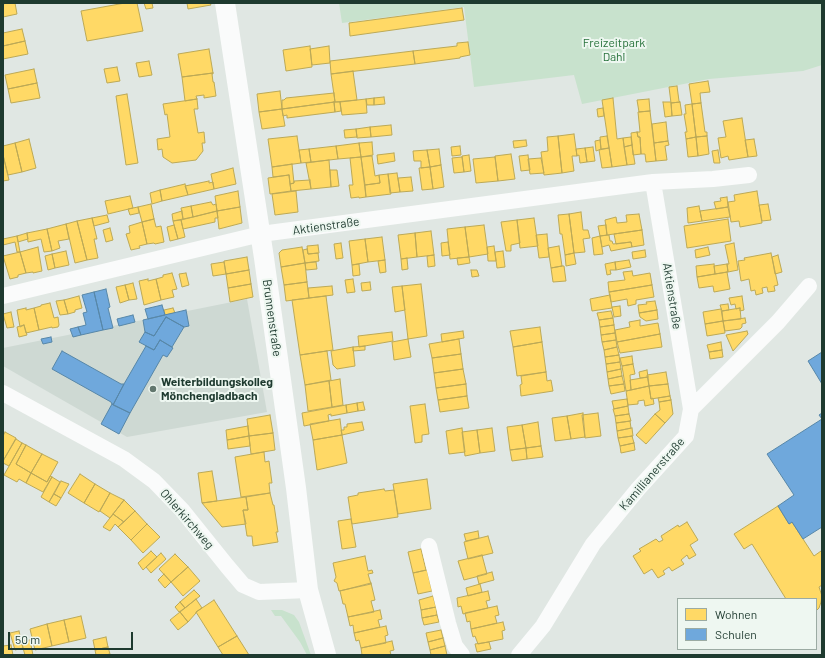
<!DOCTYPE html>
<html>
<head>
<meta charset="utf-8">
<style>
	body { margin:0 }
	#map { position:relative; width:825px; height:658px; overflow:hidden; background:#e0e7e3; font-family:Barlow,sans-serif }
	canvas { display:block }
	.frame { position:absolute; inset:0; border:4px solid #1e3a2f; pointer-events:none }
	.legend { position:absolute; left:677px; top:598px; width:140px; height:52px; box-sizing:border-box; background:#eef7f1; border:1px solid #9baba3; margin:0; padding:5px 7px; list-style:none; font-size:12px; color:#1e3a2f }
	.legend li { display:flex; align-items:center; gap:8px; height:20px }
	.legend b { width:20px; border:1px solid #9baba3 }
	.scale { position:absolute; left:8px; top:632px; width:125px; height:18px; box-sizing:border-box; border:2px solid #1e3a2f; border-top:0; padding-left:5px; font-size:12px; line-height:14px; white-space:nowrap; color:#1e3a2f; -webkit-text-stroke:3px #eef7f1; paint-order:stroke }
</style>
</head>
<body>
<div id="map">
<canvas width="825" height="658"></canvas>
<div class="frame"></div>
<ul class="legend">
<li><b style="height:11px;background:#ffd966"></b>Wohnen</li>
<li><b style="height:11px;background:#6fa8dc"></b>Schulen</li>
</ul>
<div class="scale">50 m</div>
</div>
<script>
const c = document.querySelector('canvas').getContext('2d');
c.lineJoin = 'round';
function paint(path, color) {
  c.fillStyle = color;
  c.fill(path, 'evenodd');
}
function poly(rows) {
  const path = new Path2D();
  for (const r of rows) {
    path.moveTo(r[0], r[1]);
    for (let i = 2; i < r.length; i += 2) path.lineTo(r[i], r[i + 1]);
  }
  return path;
}
function strokePath(path, color, width, dash) {
  c.strokeStyle = color;
  c.lineWidth = width;
  c.lineCap = dash ? 'butt' : 'round';
  c.setLineDash(dash || []);
  c.stroke(path);
}
function label(font, color, halo, rows, align = 'center') {
  c.font = font + ' Barlow,sans-serif';
  c.lineWidth = 4;
  c.setLineDash([]);
  c.textBaseline = 'middle';
  c.strokeStyle = halo;
  c.fillStyle = color;
  for (const [text, x, y, turn = 0] of rows) {
    c.save();
    c.translate(x, y);
    c.rotate((+turn || 0) * Math.PI / 180);
    c.textAlign = isNaN(turn) ? turn : align;
    if (halo) c.strokeText(text, 0, 0);
    c.fillText(text, 0, 0);
    c.restore();
  }
}
paint(poly([
	[247,299,267,412,127,437,3,366,3,348]
]), '#ced9d3');
paint(poly([
	[339,3,822,3,822,65,803,71,709,79,582,104,574,75,474,87,464,7,342,23],
	[271,610,282,610,294,615,299,622,311,655,307,655,300,642,281,616,275,616]
]), '#c8e2cd');
const homes = poly([
	[8,3,15,3,17,14,3,17,3,4,8,3],
	[125,3,137,3,143,31,87,41,81,11,125,3],
	[144,3,152,3,153,8,146,9,144,3],
	[187,3,210,3,211,5,188,9,187,3],
	[462,8,464,20,350,36,349,23,462,8],
	[22,29,25,41,3,46,3,33,22,29],
	[25,41,28,54,3,59,3,46,25,41],
	[468,42,470,55,460,57,460,58,415,64,413,51,457,46,457,43,468,42],
	[310,46,312,67,286,71,283,50,310,46],
	[329,46,330,63,312,65,310,49,329,46],
	[209,49,213,73,182,77,178,54,209,49],
	[413,51,415,64,331,74,330,61,413,51],
	[149,61,152,75,139,77,136,63,149,61],
	[117,67,120,81,107,83,104,69,117,67],
	[34,69,37,83,8,89,5,75,34,69],
	[353,71,357,100,335,102,331,74,353,71],
	[213,73,213,74,212,74,213,82,214,82,216,96,204,98,204,95,196,96,197,99,185,101,182,77,213,73],
	[708,81,710,92,700,93,701,103,692,104,689,84,708,81],
	[37,83,40,98,11,103,8,89,37,83],
	[677,86,679,101,680,102,671,103,669,87,677,86],
	[280,91,282,109,259,112,257,94,280,91],
	[334,93,335,102,282,109,282,100,284,100,286,98,334,93],
	[127,94,138,163,126,165,116,96,127,94],
	[384,97,385,104,374,105,374,98,384,97],
	[374,98,374,105,367,105,366,99,374,98],
	[613,98,617,139,623,138,627,165,612,167,602,100,613,98],
	[197,99,198,109,194,109,198,133,204,132,205,143,202,143,203,151,196,160,172,163,163,157,162,149,158,150,157,139,170,137,167,114,165,115,163,104,197,99],
	[366,99,367,113,342,115,340,102,366,99],
	[649,99,650,111,639,112,637,100,649,99],
	[334,102,340,102,341,111,335,112,334,102],
	[334,102,335,112,287,118,287,115,283,116,282,109,334,102],
	[663,102,671,102,672,116,665,117,663,102],
	[680,102,682,115,672,116,671,103,680,102],
	[701,103,705,132,707,132,707,136,696,137,692,104,701,103],
	[692,104,696,137,686,139,685,132,687,132,684,114,686,114,685,105,692,104],
	[603,108,604,116,598,117,597,109,603,108],
	[282,109,285,126,262,129,259,112,282,109],
	[650,111,656,161,646,162,645,154,641,154,640,137,638,137,637,132,640,132,638,112,650,111],
	[742,118,748,157,729,160,728,156,721,158,718,138,726,137,723,121,742,118],
	[666,122,668,141,654,143,652,124,666,122],
	[391,125,392,135,371,137,370,127,391,125],
	[370,127,371,137,357,138,356,129,370,127],
	[356,129,357,137,345,138,344,130,356,129],
	[637,132,638,137,640,137,641,154,633,155,631,133,637,132],
	[574,134,577,156,572,156,574,171,562,173,558,136,574,134],
	[297,136,301,163,272,167,268,139,297,136],
	[558,136,562,173,544,175,541,152,548,151,547,137,558,136],
	[607,136,609,148,601,149,600,137,607,136],
	[707,136,709,154,698,156,696,137,707,136],
	[631,137,632,145,624,147,623,138,631,137],
	[696,137,698,156,688,157,686,139,696,137],
	[29,139,36,168,22,172,15,143,29,139],
	[754,139,757,156,748,157,745,140,754,139],
	[526,140,527,146,514,148,513,141,526,140],
	[600,140,601,149,596,151,595,141,600,140],
	[668,141,669,145,665,146,667,160,656,161,654,143,668,141],
	[372,142,373,155,361,157,359,143,372,142],
	[15,143,22,172,8,175,3,155,3,146,15,143],
	[359,143,361,157,338,159,336,146,359,143],
	[632,145,635,164,627,165,624,147,632,145],
	[336,146,338,159,311,162,309,149,336,146],
	[460,146,461,155,452,156,451,147,460,146],
	[593,147,595,161,587,162,585,148,593,147],
	[585,148,587,162,580,163,579,155,577,156,576,149,585,148],
	[609,148,612,167,602,168,599,150,609,148],
	[309,149,311,162,301,163,299,150,309,149],
	[439,149,441,165,430,167,427,150,439,149],
	[427,150,430,167,421,168,421,161,414,161,413,151,427,150],
	[718,150,720,163,714,163,712,151,718,150],
	[394,153,395,161,378,164,377,155,394,153],
	[511,154,515,179,498,181,495,156,511,154],
	[3,155,9,180,3,181,3,155],
	[469,155,471,171,464,172,462,156,469,155],
	[528,155,530,170,521,171,519,156,528,155],
	[372,156,375,176,379,175,380,183,365,185,361,157,372,156],
	[361,157,366,197,359,198,359,197,351,198,349,185,353,185,350,158,361,157],
	[462,157,464,172,454,173,452,158,462,157],
	[495,157,498,181,476,183,473,159,495,157],
	[541,158,544,173,530,174,528,159,541,158],
	[329,160,331,187,311,189,306,163,329,160],
	[292,164,294,183,290,184,289,175,273,177,272,167,292,164],
	[441,165,444,187,433,189,430,167,441,165],
	[430,167,433,189,422,190,419,168,430,167],
	[233,168,236,184,214,189,211,174,233,168],
	[330,170,337,170,339,186,331,187,330,170],
	[397,173,400,192,390,193,388,174,397,173],
	[388,174,391,194,366,197,365,185,380,183,379,175,388,174],
	[289,175,291,191,270,194,268,178,289,175],
	[411,177,413,191,400,192,398,178,411,177],
	[310,180,311,189,291,191,290,184,294,183,294,181,310,180],
	[209,181,209,183,213,182,214,189,188,195,185,186,209,181],
	[185,184,188,195,162,201,160,190,185,184],
	[160,190,162,201,152,204,150,193,160,190],
	[238,191,240,207,217,211,215,196,238,191],
	[296,191,298,212,275,215,272,194,296,191],
	[757,191,762,223,740,227,739,221,731,222,728,202,735,201,734,195,757,191],
	[130,196,133,208,108,214,105,201,130,196],
	[727,197,728,207,716,209,714,202,721,201,720,198,727,197],
	[211,202,213,205,216,204,217,211,193,217,191,206,211,202],
	[151,204,154,219,142,222,138,207,151,204],
	[768,204,771,220,762,221,759,205,768,204],
	[191,206,193,217,183,219,181,208,191,206],
	[699,206,702,221,688,223,687,208,699,206],
	[138,207,139,213,130,215,128,209,138,207],
	[240,207,242,223,219,229,217,211,240,207],
	[728,207,730,217,702,221,700,211,728,207],
	[182,211,183,219,173,221,172,214,182,211],
	[217,211,218,218,215,218,215,222,183,229,181,220,217,211],
	[581,212,583,230,588,230,590,238,583,239,585,252,574,253,569,214,581,212],
	[569,214,574,253,565,255,562,234,560,234,558,215,569,214],
	[639,214,642,230,607,235,605,220,616,217,617,223,627,222,626,215,639,214],
	[107,215,109,222,94,226,92,218,107,215],
	[92,218,97,239,94,239,98,258,87,260,77,221,92,218],
	[534,218,538,246,520,248,517,220,534,218],
	[154,219,156,227,161,226,164,242,155,244,154,243,147,244,142,222,154,219],
	[728,219,731,241,687,248,684,226,728,219],
	[181,220,185,237,178,239,173,221,181,220],
	[517,220,520,243,511,245,511,251,506,251,501,222,517,220],
	[77,221,87,260,75,263,66,224,77,221],
	[142,222,147,244,139,246,140,248,131,250,126,234,130,233,129,226,142,222],
	[66,224,69,239,58,241,60,248,52,251,47,229,66,224],
	[174,225,178,239,170,241,167,227,174,225],
	[484,225,488,254,469,257,465,227,484,225],
	[606,225,607,235,600,236,598,226,606,225],
	[465,227,469,257,450,259,447,229,465,227],
	[110,228,113,240,106,242,103,230,110,228],
	[47,229,52,251,44,252,41,239,28,242,27,233,47,229],
	[642,230,644,245,632,247,631,242,616,244,614,234,642,230],
	[431,231,434,255,417,257,415,233,431,231],
	[27,233,28,239,18,242,17,236,27,233],
	[415,233,417,257,401,259,398,235,415,233],
	[547,234,549,257,539,258,536,235,547,234],
	[609,235,610,241,612,241,613,244,631,242,632,247,611,251,609,245,602,247,600,236,609,235],
	[17,236,20,252,17,252,15,242,3,245,3,239,17,236],
	[600,236,603,254,594,255,592,238,600,236],
	[382,237,385,260,368,262,365,239,382,237],
	[365,239,368,262,352,265,349,241,365,239],
	[448,242,450,255,442,256,441,243,448,242],
	[341,243,343,258,336,259,334,244,341,243],
	[734,243,738,270,728,272,727,264,729,264,725,245,734,243],
	[318,245,319,253,308,254,307,246,318,245],
	[494,246,496,261,488,261,487,247,494,246],
	[559,246,562,266,551,268,548,248,559,246],
	[38,247,42,271,33,273,33,272,26,273,20,252,38,247],
	[302,247,305,263,281,267,279,253,282,250,302,247],
	[708,247,710,255,696,258,695,250,708,247],
	[307,249,308,254,318,253,319,261,305,263,303,250,307,249],
	[645,250,646,257,633,259,632,252,645,250],
	[66,251,69,265,55,268,52,254,66,251],
	[503,251,505,267,497,268,495,252,503,251],
	[20,252,26,273,18,275,18,277,10,279,3,256,20,252],
	[574,253,576,264,566,266,565,255,574,253],
	[771,253,778,285,774,286,775,291,768,292,767,287,762,288,763,293,756,295,755,290,751,291,749,279,741,281,738,261,745,260,744,258,771,253],
	[52,254,55,268,48,270,45,256,52,254],
	[434,255,435,266,428,267,427,256,434,255],
	[778,255,782,272,775,274,772,257,778,255],
	[247,257,249,270,226,274,224,261,247,257],
	[469,257,470,263,458,265,457,258,469,257],
	[407,258,408,269,402,270,401,259,407,258],
	[385,260,386,272,380,273,378,261,385,260],
	[629,260,631,267,616,270,615,262,629,260],
	[224,262,226,274,213,276,211,264,224,262],
	[316,262,317,269,306,270,305,263,316,262],
	[615,262,616,270,610,270,611,274,607,275,605,264,615,262],
	[305,263,307,282,284,285,281,267,305,263],
	[359,264,360,275,353,276,352,265,359,264],
	[714,264,715,274,697,277,696,266,714,264],
	[727,264,728,272,715,274,714,266,727,264],
	[562,266,564,266,566,281,553,282,551,268,562,266],
	[249,270,251,284,228,288,226,274,249,270],
	[471,270,477,270,479,276,472,277,471,270],
	[632,271,633,276,650,273,652,285,609,292,608,282,625,280,623,272,632,271],
	[727,272,730,289,714,292,713,286,699,288,697,277,727,272],
	[172,273,177,289,172,290,174,297,161,300,156,279,163,277,163,275,172,273],
	[186,273,189,285,182,287,179,274,186,273],
	[148,279,148,281,156,279,161,300,144,305,139,281,148,279],
	[353,279,355,292,347,293,345,280,353,279],
	[307,282,309,298,286,301,284,285,307,282],
	[370,282,371,290,362,291,361,283,370,282],
	[133,283,137,299,129,300,125,285,133,283],
	[251,284,253,297,230,302,228,288,251,284],
	[421,284,427,336,408,339,402,286,421,284],
	[125,285,129,300,120,303,116,287,125,285],
	[652,285,654,297,636,300,636,304,628,306,627,299,611,302,609,292,652,285],
	[332,286,333,295,309,298,308,288,332,286],
	[402,286,405,310,395,312,392,287,402,286],
	[610,295,612,308,592,311,590,299,610,295],
	[79,296,82,308,75,310,75,312,68,314,64,300,79,296],
	[326,296,333,350,300,355,292,300,326,296],
	[742,296,744,310,740,311,740,308,736,309,735,304,731,305,729,298,742,296],
	[64,300,68,314,60,315,56,301,64,300],
	[655,301,657,310,639,313,638,305,647,304,646,302,655,301],
	[50,303,54,318,58,317,59,325,58,327,52,328,52,327,39,330,34,308,41,306,41,305,50,303],
	[728,304,729,310,722,311,720,305,728,304],
	[620,306,621,316,614,317,612,307,620,306],
	[26,308,26,310,34,308,39,330,26,333,24,325,20,327,17,310,26,308],
	[173,308,175,313,165,315,164,310,173,308],
	[740,308,741,319,723,321,722,311,740,308],
	[721,309,723,321,705,324,703,312,721,309],
	[657,310,658,319,646,321,640,317,639,313,657,310],
	[611,311,613,318,599,320,597,313,611,311],
	[11,312,14,327,7,328,3,314,11,312],
	[613,318,614,325,600,327,599,320,613,318],
	[745,318,746,323,742,324,742,327,740,329,725,331,723,321,745,318],
	[640,320,640,326,658,323,660,334,617,342,615,330,630,327,629,322,640,320],
	[723,321,725,333,707,336,705,324,723,321],
	[24,325,27,335,19,337,17,327,24,325],
	[614,325,615,333,601,335,600,327,614,325],
	[540,327,542,342,513,347,510,331,540,327],
	[463,331,464,338,442,342,441,334,463,331],
	[747,331,748,334,733,351,726,335,747,331],
	[392,332,393,341,359,347,358,336,392,332],
	[615,333,616,340,602,342,601,335,615,333],
	[660,334,662,347,620,353,617,342,660,334],
	[408,339,411,357,394,360,392,342,408,339],
	[459,339,461,354,432,358,429,344,459,339],
	[616,340,617,347,604,350,602,342,616,340],
	[542,342,546,372,517,376,513,347,542,342],
	[721,342,722,350,709,352,707,345,721,342],
	[365,346,365,350,353,351,353,347,365,346],
	[353,347,355,366,337,369,333,365,331,351,353,347],
	[617,347,619,355,605,357,604,350,617,347],
	[722,350,723,357,710,359,709,352,722,350],
	[327,351,331,380,305,385,300,355,327,351],
	[461,354,463,369,434,373,432,358,461,354],
	[619,355,620,362,606,364,605,357,619,355],
	[632,356,633,364,622,366,620,358,632,356],
	[620,362,621,369,607,372,606,364,620,362],
	[633,364,635,374,630,375,631,390,626,391,622,366,633,364],
	[463,369,466,384,436,388,434,373,463,369],
	[621,369,622,376,608,379,607,372,621,369],
	[647,370,648,377,640,378,639,372,647,370],
	[546,372,547,381,551,380,553,391,521,396,520,385,522,384,521,376,546,372],
	[666,372,668,384,649,386,647,375,666,372],
	[622,376,624,384,609,386,608,379,622,376],
	[648,377,649,386,631,390,630,380,648,377],
	[340,379,343,405,332,407,329,381,340,379],
	[329,381,332,407,308,411,305,385,329,381],
	[466,384,467,396,438,400,436,388,466,384],
	[624,384,625,391,611,394,609,386,624,384],
	[668,384,670,396,651,399,649,386,668,384],
	[649,386,651,399,653,398,654,404,645,406,644,400,638,401,638,404,628,405,626,391,649,386],
	[467,396,469,408,440,412,438,400,467,396],
	[670,396,671,400,659,402,658,398,670,396],
	[627,399,628,406,614,409,612,401,627,399],
	[671,400,673,414,665,423,655,414,660,410,659,402,671,400],
	[363,402,365,410,358,411,357,403,363,402],
	[357,403,358,411,347,413,346,405,357,403],
	[425,404,429,434,422,435,422,442,415,443,410,406,425,404],
	[346,405,347,413,331,416,331,414,328,415,329,421,304,426,302,413,346,405],
	[628,406,629,414,615,416,613,409,628,406],
	[583,413,585,437,571,439,567,416,583,413],
	[598,413,601,436,585,438,582,415,598,413],
	[629,414,631,421,616,423,615,416,629,414],
	[655,414,665,423,646,444,636,435,655,414],
	[270,415,273,433,249,436,247,419,270,415],
	[567,416,571,439,555,441,552,418,567,416],
	[340,419,342,435,313,440,310,424,340,419],
	[630,421,631,428,617,431,616,423,630,421],
	[362,422,364,430,342,435,341,430,344,430,344,427,347,427,347,424,362,422],
	[538,422,541,446,526,448,522,425,538,422],
	[522,425,526,448,510,450,507,427,522,425],
	[248,426,249,436,227,440,226,430,248,426],
	[462,428,465,452,449,454,446,431,462,428],
	[492,428,495,451,480,453,477,430,492,428],
	[632,428,633,436,618,438,617,431,632,428],
	[477,430,480,453,465,456,462,432,477,430],
	[5,432,16,438,3,461,3,436,5,432],
	[273,433,275,450,251,454,249,436,273,433],
	[342,435,347,463,317,470,313,440,342,435],
	[249,436,250,446,228,449,227,440,249,436],
	[632,436,634,443,620,446,618,438,632,436],
	[16,439,22,443,9,466,3,463,3,461,16,439],
	[22,443,26,445,16,464,31,473,26,483,19,479,17,482,4,475,22,443],
	[634,443,635,450,621,453,620,446,634,443],
	[26,445,42,454,31,473,16,464,26,445],
	[541,446,543,457,527,459,526,448,541,446],
	[526,448,527,459,512,461,510,450,526,448],
	[264,452,265,462,269,461,272,483,269,483,270,493,241,497,235,457,264,452],
	[42,454,58,462,47,482,31,473,42,454],
	[212,471,217,501,202,503,198,473,212,471],
	[31,473,47,482,50,476,52,477,43,492,26,483,31,473],
	[80,474,95,484,84,503,68,493,80,474],
	[52,477,60,482,49,502,41,497,52,477],
	[427,479,431,509,398,514,393,484,427,479],
	[61,481,69,484,61,498,54,494,61,481],
	[95,484,110,493,99,512,84,503,95,484],
	[384,489,385,491,394,490,398,517,352,524,348,497,358,495,358,493,384,489],
	[110,493,124,500,110,518,100,511,110,493],
	[270,493,273,505,274,505,278,532,276,532,278,542,253,546,252,536,247,536,243,510,248,510,246,497,270,493],
	[54,494,61,498,56,506,49,502,54,494],
	[246,497,248,510,243,510,246,524,222,527,202,503,246,497],
	[124,500,135,511,124,522,113,514,124,500],
	[778,506,789,524,792,522,814,556,821,551,822,553,822,585,819,587,822,596,821,602,819,608,816,611,816,599,786,599,752,544,744,549,734,534,778,506],
	[135,511,147,524,131,540,118,527,135,511],
	[113,514,124,522,118,527,115,524,110,531,103,527,113,514],
	[351,519,356,547,342,549,338,521,351,519],
	[687,522,698,540,690,545,696,555,689,559,687,555,681,560,684,564,672,571,669,567,663,571,665,574,658,578,652,569,644,574,633,556,641,551,639,549,656,539,659,542,663,540,661,536,678,525,679,527,687,522],
	[147,524,160,537,143,553,131,540,147,524],
	[478,531,479,538,466,541,464,534,478,531],
	[488,536,493,553,468,559,464,542,488,536],
	[421,549,426,570,413,573,408,552,421,549],
	[151,551,157,557,143,570,138,563,151,551],
	[161,553,166,559,151,573,146,567,161,553],
	[175,554,188,567,171,582,159,569,175,554],
	[482,555,487,574,464,580,458,561,482,555],
	[365,556,368,571,372,570,373,573,368,574,371,584,339,591,337,583,334,581,336,577,333,563,365,556],
	[188,567,200,581,183,596,171,582,188,567],
	[427,570,432,591,418,594,413,573,427,570],
	[492,572,494,580,479,584,477,576,492,572],
	[164,574,171,582,165,588,158,580,164,574],
	[371,583,375,600,371,601,374,612,348,617,345,604,343,604,340,591,371,583],
	[480,584,482,592,468,596,466,588,480,584],
	[194,590,200,596,185,608,180,602,194,590],
	[488,591,490,600,486,601,488,608,463,614,461,606,458,607,457,598,488,591],
	[433,596,436,607,421,610,419,600,433,596],
	[196,599,202,608,196,612,196,613,188,622,180,612,196,599],
	[214,600,237,636,218,647,196,612,214,600],
	[180,602,185,608,179,612,175,607,180,602],
	[497,606,499,615,495,616,497,623,471,629,470,621,467,622,465,613,497,606],
	[436,607,437,615,422,618,421,610,436,607],
	[380,610,382,619,378,620,380,627,354,633,353,625,350,626,348,617,380,610],
	[180,612,188,622,178,630,170,620,180,612],
	[437,615,439,622,424,625,422,618,437,615],
	[81,616,86,638,69,642,64,620,81,616],
	[64,620,69,642,52,646,47,624,64,620],
	[503,622,505,630,502,631,503,639,478,644,475,636,473,637,471,629,503,622],
	[47,624,52,646,35,650,30,629,47,624],
	[386,626,388,635,385,636,386,643,361,648,359,640,356,641,354,633,386,626],
	[441,630,443,638,428,642,426,633,441,630],
	[19,631,23,648,15,650,10,633,19,631],
	[237,636,249,655,223,655,218,647,237,636],
	[106,637,108,647,95,650,93,640,106,637],
	[443,638,445,646,430,650,428,642,443,638],
	[30,640,33,655,25,655,21,641,30,640],
	[392,641,394,650,390,651,391,655,362,655,361,648,392,641],
	[489,642,491,649,477,652,475,644,489,642],
	[11,645,13,655,3,655,3,646,11,645],
	[445,646,447,655,431,655,430,650,445,646],
	[108,647,110,654,105,655,96,655,95,650,108,647]
]);
paint(homes, '#ffd966');
strokePath(homes, '#bca956', 1);
const schools = poly([
	[106,289,110,307,108,308,113,328,103,330,94,292,106,289],
	[94,292,103,330,81,335,78,327,86,325,83,313,87,312,82,295,94,292],
	[162,305,165,315,148,319,145,309,162,305],
	[186,310,189,326,184,327,166,317,154,336,145,332,143,320,186,310],
	[133,315,135,322,119,326,117,319,133,315],
	[166,317,184,327,172,347,160,340,154,350,139,342,145,332,154,336,166,317],
	[78,327,81,335,73,337,70,329,78,327],
	[51,337,52,342,43,344,41,339,51,337],
	[160,340,173,348,167,357,163,355,130,413,113,405,124,384,146,346,154,350,160,340],
	[62,351,121,384,124,384,113,405,112,404,111,402,52,369,62,351],
	[822,352,822,384,808,361,822,352],
	[112,404,130,413,119,434,101,424,112,404],
	[822,413,822,527,803,539,792,522,789,524,778,506,794,495,767,454,822,419,819,415,822,413]
]);
paint(schools, '#6fa8dc');
strokePath(schools, '#5787a8', 1);
strokePath(poly([
	[653,182,691,409],
	[3,296,261,234,653,182,713,179,749,175],
	[3,393,124,459,154,481,182,510,227,566,243,585,259,592,308,590],
	[429,546,448,623,455,646,462,655],
	[519,655,543,626,593,544,638,489,686,436,691,409,778,322,809,286]
]), '#fafbfb', 16);
strokePath(poly([
	[225,3,264,258,296,488,308,590,326,655]
]), '#fafbfb', 20);
for (const [x, y, r, color] of [
	[153,389,4,"#62776e"]
]) {
  const dot = new Path2D();
  dot.arc(x, y, r, 0, 2 * Math.PI);
  c.fillStyle = color;
  c.fill(dot);
  strokePath(dot, '#eef7f1', 1.5);
}
label('12px', '#27723b', '#eef7f1', [
	["Freizeitpark",614,43],
	["Dahl",614,57]
]);
label('12px', '#1e3a2f', '#eef7f1', [
	["Aktienstraße",326,226,-8],
	["Aktienstraße",672,296,81],
	["Brunnenstraße",272,318,82],
	["Kamillianerstraße",652,474,-49],
	["Ohlerkirchweg",187,519,49]
]);
label('bold 12px', '#1e3a2f', '#eef7f1', [
	["Weiterbildungskolleg",161,382],
	["Mönchengladbach",161,396]
], 'left');
</script>
</body>
</html>
